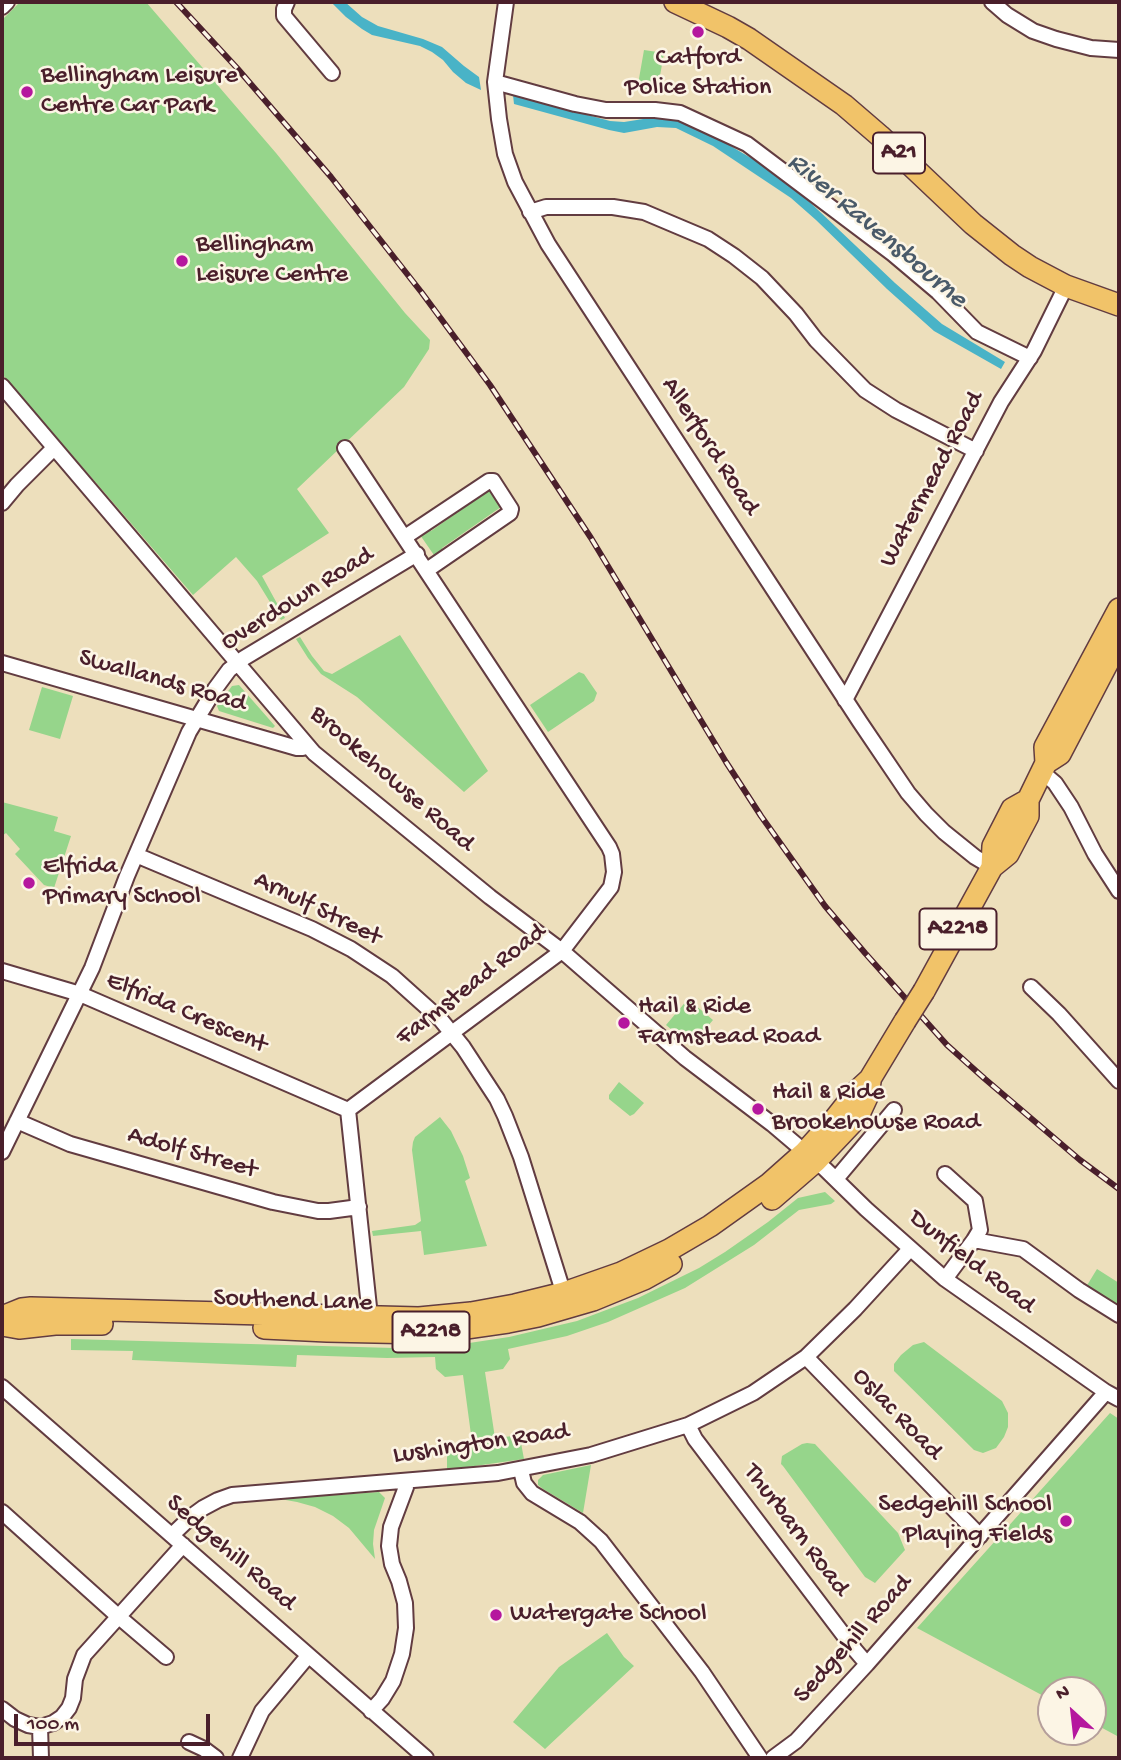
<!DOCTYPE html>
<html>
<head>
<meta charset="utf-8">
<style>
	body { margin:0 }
	#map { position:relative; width:1121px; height:1760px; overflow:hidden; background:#eddfbc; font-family:"Gochi Hand",sans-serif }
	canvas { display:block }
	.frame { position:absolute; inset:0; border:4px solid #4a1f2b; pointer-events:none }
	.north { position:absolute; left:1037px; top:1676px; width:70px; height:70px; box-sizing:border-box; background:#fcf5e5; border:2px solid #b59f9b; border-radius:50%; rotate:333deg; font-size:19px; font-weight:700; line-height:28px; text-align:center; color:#4a1f2b }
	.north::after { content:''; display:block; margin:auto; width:24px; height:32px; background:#b5179e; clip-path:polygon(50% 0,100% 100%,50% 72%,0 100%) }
	.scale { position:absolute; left:14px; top:1714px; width:196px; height:32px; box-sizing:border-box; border:4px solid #4a1f2b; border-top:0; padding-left:9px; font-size:21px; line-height:24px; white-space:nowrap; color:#4a1f2b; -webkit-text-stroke:5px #fcf5e5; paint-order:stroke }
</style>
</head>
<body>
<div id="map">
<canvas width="1121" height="1760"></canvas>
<div class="frame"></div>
<div class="north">N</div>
<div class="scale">100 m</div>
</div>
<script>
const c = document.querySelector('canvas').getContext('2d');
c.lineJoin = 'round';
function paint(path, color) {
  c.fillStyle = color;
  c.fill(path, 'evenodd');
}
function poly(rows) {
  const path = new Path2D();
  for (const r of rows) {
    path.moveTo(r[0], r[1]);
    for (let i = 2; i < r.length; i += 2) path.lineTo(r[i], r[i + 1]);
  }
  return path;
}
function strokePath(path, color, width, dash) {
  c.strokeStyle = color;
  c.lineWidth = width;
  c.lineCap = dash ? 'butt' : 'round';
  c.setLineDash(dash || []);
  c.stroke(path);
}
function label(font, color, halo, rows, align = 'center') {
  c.font = font + ' "Gochi Hand",sans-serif';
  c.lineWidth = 5;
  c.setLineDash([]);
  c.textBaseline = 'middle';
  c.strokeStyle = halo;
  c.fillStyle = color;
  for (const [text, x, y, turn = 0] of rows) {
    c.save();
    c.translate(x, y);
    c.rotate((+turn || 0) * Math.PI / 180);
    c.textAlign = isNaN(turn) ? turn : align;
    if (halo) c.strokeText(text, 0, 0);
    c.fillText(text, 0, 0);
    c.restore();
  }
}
paint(poly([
	[20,2,146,2,276,153,405,313,430,340,429,349,404,387,297,489,329,533,262,576,285,618,281,620,257,581,236,557,193,595,2,374,2,20],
	[644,50,664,53,657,93,637,90],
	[489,490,501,507,442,548,444,553,436,558,418,532,427,526,431,531],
	[400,635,488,771,464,792,357,697,321,674,308,658,296,639,300,637,312,656,324,671,332,674],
	[579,672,584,674,597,693,594,701,548,732,530,705],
	[239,685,275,726,273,728,219,711,217,706,232,686],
	[42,687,73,696,60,739,29,730],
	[2,802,58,817,54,831,71,836,54,888,44,885,15,854,20,849,6,833,2,836],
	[688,999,713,1020,691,1046,666,1025],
	[619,1082,644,1103,634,1114,630,1116,609,1099,609,1095],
	[440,1117,451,1131,463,1156,470,1178,465,1181,487,1246,424,1255,421,1231,373,1236,372,1231,415,1225,421,1221,412,1150,413,1142,415,1137],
	[825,1192,835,1201,831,1204,799,1210,754,1245,685,1288,608,1322,567,1336,508,1349,510,1359,503,1369,485,1372,495,1438,513,1436,521,1443,524,1459,447,1470,447,1454,455,1444,472,1442,463,1375,445,1377,436,1369,435,1357,387,1358,297,1355,296,1367,132,1360,133,1351,71,1350,71,1339,394,1348,456,1345,509,1337,577,1321,638,1298,699,1268,725,1252,768,1222,798,1198],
	[1097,1269,1119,1283,1119,1307,1086,1287],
	[924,1342,1002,1401,1008,1413,1008,1427,1004,1437,996,1448,983,1453,974,1450,894,1371,894,1364,901,1355,913,1345],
	[1110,1413,1119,1419,1119,1737,1093,1723,1093,1690,1051,1690,1051,1700,917,1628],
	[807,1443,815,1444,898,1533,905,1550,875,1583,865,1577,783,1466,781,1464,782,1456,802,1444],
	[591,1465,583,1513,543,1489,538,1485,538,1480,543,1475],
	[379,1492,385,1498,374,1530,373,1544,375,1559,349,1528,333,1516,315,1507,297,1502,280,1499],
	[607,1633,624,1657,634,1666,545,1749,513,1722,559,1667]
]), '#96d58b');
paint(poly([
	[331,2,345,2,362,17,378,26,423,39,442,47,464,66,479,77,481,90,466,83,453,72,443,60,432,52,420,46,372,35,362,29,346,17],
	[513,95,610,121,624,122,656,117,679,119,717,138,756,161,797,190,895,283,942,324,1005,362,1001,369,934,331,887,289,816,220,791,198,713,146,676,128,657,127,624,133,609,130,514,104]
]), '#49b3c7');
const street = poly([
	[287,2,284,9,284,16,332,73],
	[506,2,495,82,499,119,505,154,515,182,548,244,860,722,908,793,926,814,944,832,975,857,992,867],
	[992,2,1007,15,1033,31,1056,39,1091,48,1119,50],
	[2,7,7,2],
	[495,82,575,104,606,110,655,110,680,113,747,144,893,254,938,292,977,332,1030,358],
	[530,212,546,207,613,207,644,212,708,239,734,256,762,278,796,314,816,340,865,390,896,410,976,451],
	[2,386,314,753,490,897,562,951,685,1058,772,1124,825,1169,866,1209,945,1279,1106,1392,1119,1399],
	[345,448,609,847,612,854,614,872,611,887,562,951,348,1110,369,1307,369,1324],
	[2,503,17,485,54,448],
	[405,537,489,481,493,481,511,509,510,513,427,570],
	[2,663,297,748,303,748,307,745],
	[845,700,1001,402,1034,351,1066,286],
	[1042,772,1055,783,1071,807,1095,854,1119,891],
	[136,855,312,929,351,949,392,976,441,1020,463,1047,497,1099,505,1116,521,1157,566,1301],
	[2,971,80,994,348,1110],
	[1031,987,1059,1014,1119,1081],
	[17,1121,70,1144,273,1202,318,1211,329,1211,359,1207],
	[2,1152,92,968,127,876,189,732,215,689,229,670,244,658,417,554],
	[945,1174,975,1201,980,1230,974,1240],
	[836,1179,894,1110],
	[945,1279,974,1240,1023,1249,1079,1290,1119,1315],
	[806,1357,980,1536],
	[2,1387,426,1758],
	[688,1425,695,1439,855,1650,867,1664],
	[521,1470,524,1483,532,1493,580,1522,601,1541,702,1672,760,1758],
	[2,1512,119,1617,166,1657],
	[172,1535,192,1516,203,1508,218,1500,232,1495,498,1473,591,1455,688,1425,753,1393,806,1357,855,1309,910,1249],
	[2,1709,15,1719,28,1725,40,1727,53,1723,62,1717,69,1708,73,1698,75,1679,84,1655,183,1545],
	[371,1711,382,1699,393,1681,402,1654,406,1628,405,1603,399,1581,392,1564,389,1546,391,1527,406,1487,407,1481],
	[40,1727,41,1758],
	[189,1742,204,1749,216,1758],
	[240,1758,262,1711,308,1656],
	[773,1758,796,1741,867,1664,1106,1392]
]);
const primary = poly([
	[675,2,728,27,749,39,844,105,880,136,973,224,1012,255,1030,267,1066,286,1119,305],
	[1046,763,1045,747,1119,609],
	[992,867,993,846,1012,809,1028,800],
	[924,991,992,867,1008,854,1028,816,1028,800,1046,763,1060,754,1119,641],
	[772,1199,816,1161,851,1124,860,1112,867,1097,870,1082],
	[2,1317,22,1309,31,1308,419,1318,471,1313,515,1305,564,1293,621,1273,669,1250,710,1226,769,1184,805,1152,834,1120,857,1091,870,1079,905,1021],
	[2,1325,19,1328,55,1324,102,1324],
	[264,1328,327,1331,423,1333,452,1330,508,1322,538,1316,593,1300,644,1279,671,1264]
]);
strokePath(street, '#623c41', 18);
strokePath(primary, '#623c41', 24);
strokePath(street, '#fff', 14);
strokePath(primary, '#f1c369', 21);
const rail = poly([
	[176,2,237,68,331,177,422,293,490,385,591,538,726,762,761,816,825,906,865,953,947,1045,985,1079,1080,1160,1119,1189]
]);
strokePath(rail, '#4a1f2b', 6);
strokePath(rail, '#fcf5e5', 3.5, [10]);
const primaryBridge = poly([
	[905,1021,924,991]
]);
strokePath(primaryBridge, '#623c41', 24, []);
strokePath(primaryBridge, '#f1c369', 21);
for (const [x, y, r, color] of [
	[698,32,7,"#b5179e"],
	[27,92,7,"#b5179e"],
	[182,261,7,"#b5179e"],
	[29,883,7,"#b5179e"],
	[624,1023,7,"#b5179e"],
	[758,1109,7,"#b5179e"],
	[1066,1521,7,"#b5179e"],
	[496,1615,7,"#b5179e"]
]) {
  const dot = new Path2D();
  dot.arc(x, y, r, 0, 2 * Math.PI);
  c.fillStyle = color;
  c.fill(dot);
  strokePath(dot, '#fcf5e5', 2.5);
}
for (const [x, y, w] of [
	[899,153,52],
	[958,929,77],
	[431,1332,77]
]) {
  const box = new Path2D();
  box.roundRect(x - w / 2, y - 20.5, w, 41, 5);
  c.fillStyle = '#fcf5e5';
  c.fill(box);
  strokePath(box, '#4a1f2b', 2);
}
label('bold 24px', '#4a1f2b', null, [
	["A21",899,153],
	["A2218",958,929],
	["A2218",431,1332]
]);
label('26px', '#4a1f2b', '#fcf5e5', [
	["Catford",698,59,"center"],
	["Police Station",698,89,"center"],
	["Bellingham Leisure",41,77],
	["Centre Car Park",41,107],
	["Bellingham",196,246],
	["Leisure Centre",196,276],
	["Elfrida",43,868],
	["Primary School",43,898],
	["Hail & Ride",638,1008],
	["Farmstead Road",638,1038],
	["Hail & Ride",772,1094],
	["Brookehowse Road",772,1124],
	["Sedgehill School",1052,1506,"right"],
	["Playing Fields",1052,1536,"right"],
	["Watergate School",510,1615]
], 'left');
label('26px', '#4a1f2b', '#fcf5e5', [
	["Allerford Road",709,447,57],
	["Watermead Road",933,480,-62],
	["Overdown Road",298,600,-32],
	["Swallands Road",162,682,16],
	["Brookehowse Road",391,780,41],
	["Arnulf Street",317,910,26],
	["Farmstead Road",472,986,-38],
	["Elfrida Crescent",186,1014,23],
	["Adolf Street",192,1154,16],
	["Dunfield Road",971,1263,38],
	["Southend Lane",293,1302,2],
	["Oslac Road",896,1415,46],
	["Lushington Road",481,1445,-8],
	["Thurbarn Road",795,1531,53],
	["Sedgehill Road",230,1554,41],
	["Sedgehill Road",854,1640,-48]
]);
label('italic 28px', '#4a5a69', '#fcf5e5', [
	["River Ravensbourne",876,232,40]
]);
</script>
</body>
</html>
